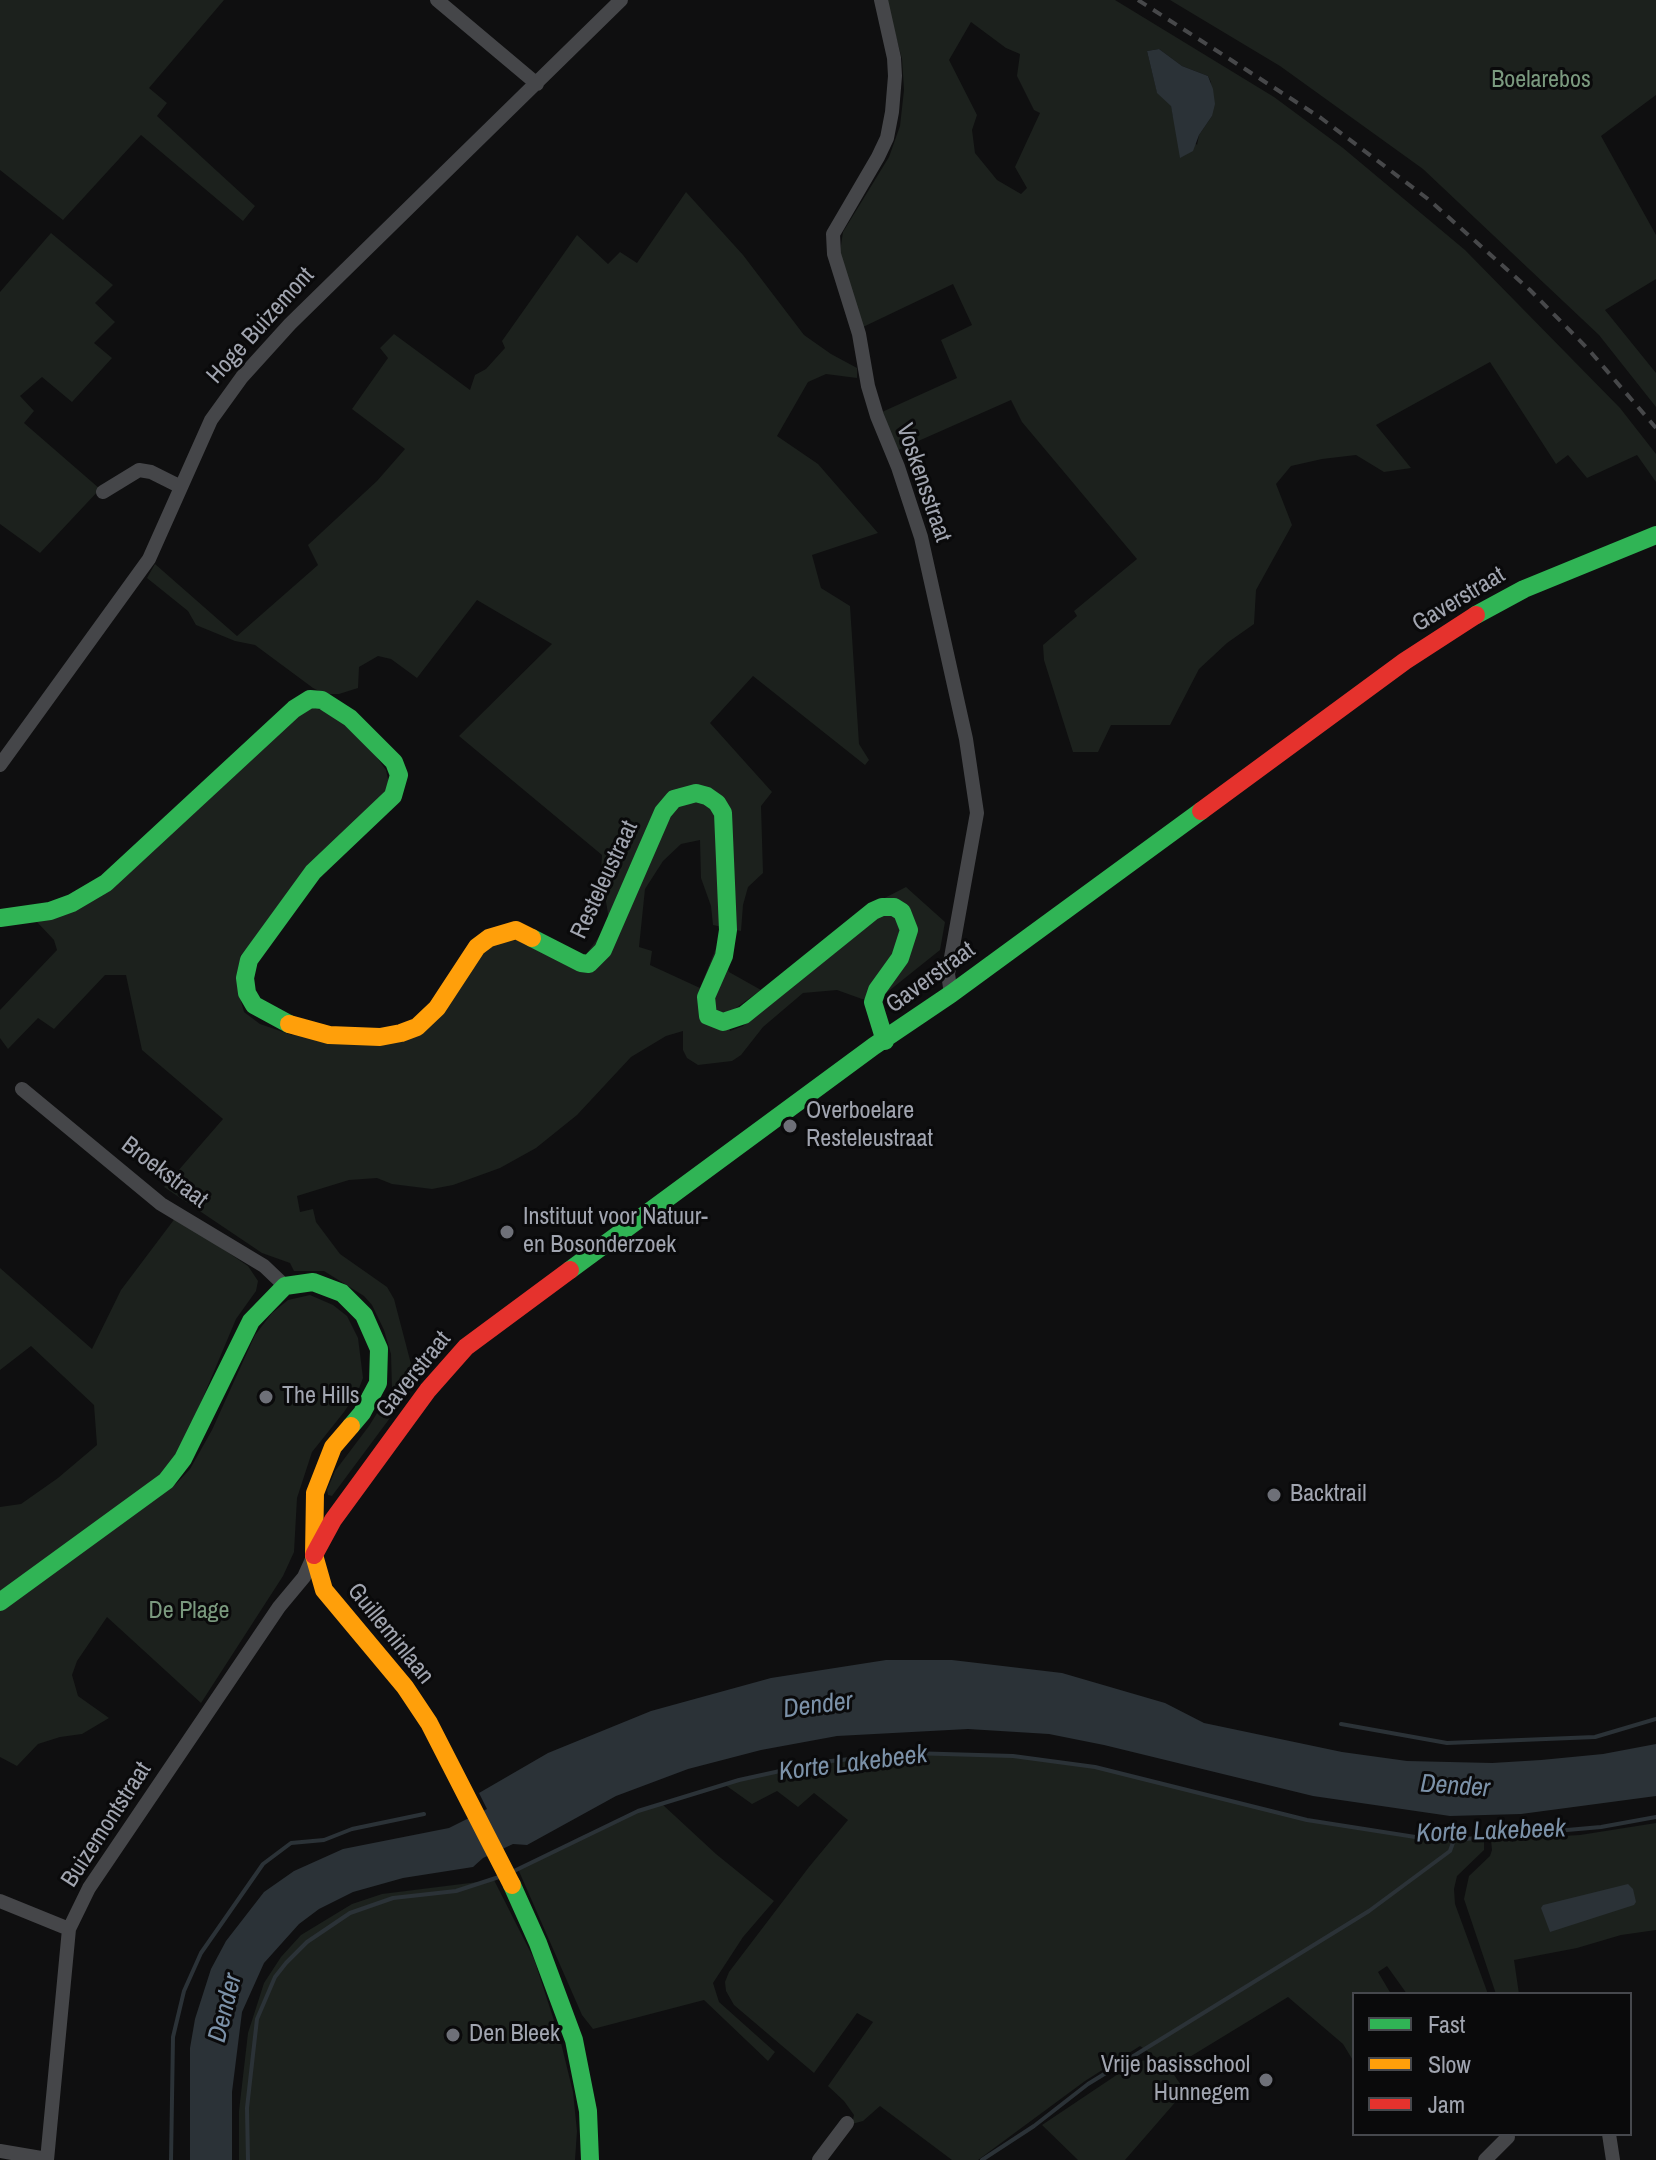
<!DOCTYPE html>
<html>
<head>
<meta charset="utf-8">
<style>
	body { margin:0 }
	#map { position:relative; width:1656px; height:2160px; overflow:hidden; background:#0f0f10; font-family:"Archivo Narrow",sans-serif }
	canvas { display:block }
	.legend { position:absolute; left:1352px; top:1992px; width:280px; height:144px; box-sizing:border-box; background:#0a0a0b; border:2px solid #46484d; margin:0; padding:10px 14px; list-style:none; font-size:24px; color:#a1a5b0 }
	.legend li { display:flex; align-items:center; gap:16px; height:40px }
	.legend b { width:40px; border:2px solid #46484d }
</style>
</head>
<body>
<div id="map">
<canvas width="1656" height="2160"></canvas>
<ul class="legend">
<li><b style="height:10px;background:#30b455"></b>Fast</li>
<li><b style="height:10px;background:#ff9f0a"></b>Slow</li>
<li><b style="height:10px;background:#e5322d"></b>Jam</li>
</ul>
</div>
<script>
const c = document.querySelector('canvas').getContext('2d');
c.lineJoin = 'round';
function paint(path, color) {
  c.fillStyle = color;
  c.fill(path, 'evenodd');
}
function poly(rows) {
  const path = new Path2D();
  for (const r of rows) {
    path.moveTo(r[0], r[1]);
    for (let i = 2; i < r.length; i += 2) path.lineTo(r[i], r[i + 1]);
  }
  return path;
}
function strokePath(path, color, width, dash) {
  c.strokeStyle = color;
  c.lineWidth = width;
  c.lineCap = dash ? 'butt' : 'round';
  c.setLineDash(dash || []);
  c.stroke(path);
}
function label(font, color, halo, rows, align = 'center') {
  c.font = font + ' "Archivo Narrow",sans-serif';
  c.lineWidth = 6;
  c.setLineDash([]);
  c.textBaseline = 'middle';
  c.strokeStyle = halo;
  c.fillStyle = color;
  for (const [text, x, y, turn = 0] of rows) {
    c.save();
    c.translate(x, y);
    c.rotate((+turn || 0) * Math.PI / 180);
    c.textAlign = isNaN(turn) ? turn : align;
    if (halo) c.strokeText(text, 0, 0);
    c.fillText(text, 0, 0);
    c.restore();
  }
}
paint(poly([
	[0,0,224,0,149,88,167,103,157,116,255,206,243,221,141,135,63,220,0,170],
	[886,0,1115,0,1274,97,1343,148,1465,250,1620,408,1656,454,1656,482,1637,455,1587,478,1568,455,1556,464,1490,362,1376,425,1411,468,1384,472,1356,455,1322,459,1291,466,1276,484,1292,525,1256,590,1254,624,1227,643,1199,669,1170,725,1111,725,1098,752,1073,752,1044,660,1043,645,1077,616,1074,611,1137,559,1022,422,1011,400,898,450,882,412,957,378,941,340,972,325,953,284,863,327,840,252,843,232,889,157,900,126,904,90,902,59],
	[971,22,1006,48,1020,54,1017,76,1034,110,1040,113,1015,167,1027,188,1021,194,997,180,975,153,972,130,977,115,949,60],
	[1159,49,1182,66,1208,76,1211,82,1212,116,1199,135,1197,145,1173,116,1171,105,1157,92,1147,51],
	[1170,0,1656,0,1656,95,1601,136,1656,235,1656,279,1605,310,1656,373,1656,407,1599,335,1423,169,1280,66],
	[686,192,743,255,804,335,831,354,857,368,857,378,826,374,808,382,777,436,818,464,878,533,812,555,821,588,850,606,859,744,869,760,865,765,753,676,710,723,772,792,761,806,763,873,748,887,743,905,741,931,713,925,711,906,701,878,700,840,681,844,663,861,645,889,639,947,652,951,650,965,700,988,718,943,729,972,761,990,725,1016,730,1031,743,1026,875,903,906,887,945,922,940,950,880,998,862,999,837,990,803,993,763,1027,741,1055,732,1061,698,1065,687,1058,683,1050,683,1031,666,1036,631,1057,577,1115,536,1148,500,1168,453,1185,432,1189,392,1184,377,1178,349,1180,297,1196,300,1212,313,1209,316,1222,340,1254,387,1287,394,1299,416,1383,332,1496,328,1495,327,1490,335,1471,369,1426,392,1389,391,1354,384,1330,372,1305,364,1296,324,1271,294,1271,290,1263,262,1253,164,1187,223,1119,142,1050,126,975,105,975,54,1029,38,1018,8,1049,0,1038,0,1010,57,950,54,940,37,922,60,916,308,707,331,712,373,752,386,770,390,788,240,956,241,1001,244,1012,260,1024,292,1035,409,1038,483,946,522,939,575,969,604,930,609,920,601,871,602,855,459,736,552,644,477,600,417,678,391,659,378,656,359,667,358,688,339,694,325,694,313,688,255,645,235,641,196,625,188,611,147,578,155,564,237,636,318,565,308,545,377,481,405,449,352,409,388,358,380,348,394,334,470,390,475,375,486,369,505,348,502,341,577,235,608,264,620,252,637,263],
	[51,233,113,285,95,303,115,322,94,343,112,358,72,402,42,377,20,396,34,411,24,423,100,489,40,553,0,524,0,292],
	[176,1217,248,1266,258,1281,256,1291,236,1319,194,1419,175,1485,190,1469,212,1430,255,1335,272,1313,288,1300,310,1295,333,1305,347,1316,358,1338,363,1378,358,1391,344,1412,312,1452,297,1498,294,1552,283,1576,201,1703,107,1617,77,1661,72,1675,78,1696,109,1718,82,1734,60,1737,38,1744,17,1766,0,1757,0,1507,21,1504,58,1478,97,1445,94,1405,31,1346,0,1370,0,1268,92,1349,121,1290],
	[909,1753,1013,1756,1095,1767,1307,1820,1428,1839,1484,1840,1484,1850,1457,1876,1454,1889,1455,1904,1488,1994,1407,1994,1387,1966,1378,1972,1391,1994,1354,1994,1354,2062,1343,2044,1288,1997,1170,2069,1185,2091,1125,2160,1078,2160,1042,2125,1136,2062,1157,2058,1140,2046,1085,2081,978,2160,952,2160,880,2106,863,2121,852,2124,854,2115,844,2101,828,2086,873,2022,857,2013,814,2073,734,2005,726,1991,725,1982,729,1972,809,1867,848,1820,814,1793,798,1807,777,1791,752,1804,724,1784,821,1762],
	[662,1804,716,1854,774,1901,743,1937,713,1983,719,2002,775,2052,768,2061,704,2000,593,2029,582,2015,518,1869,580,1837,638,1811],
	[1656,1823,1656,1930,1621,1935,1577,1948,1514,1960,1519,1994,1496,1994,1464,1899,1469,1876,1490,1856,1492,1850,1491,1840,1580,1835],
	[494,1880,534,1959,560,2039,573,2092,577,2131,575,2160,239,2160,239,2111,248,2033,264,1983,281,1957,301,1935,352,1904,382,1894]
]), '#1c211d');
paint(poly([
	[1159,49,1182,66,1208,76,1213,89,1215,104,1212,116,1199,135,1193,151,1180,158,1171,106,1157,93,1147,51],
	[886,1660,952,1660,1062,1673,1165,1703,1204,1723,1342,1752,1407,1761,1492,1763,1541,1760,1603,1754,1656,1744,1656,1796,1521,1814,1450,1816,1313,1796,1104,1745,1049,1734,968,1729,837,1736,761,1750,688,1769,616,1796,527,1845,513,1844,483,1858,473,1867,403,1878,353,1892,319,1909,299,1924,264,1963,242,2012,232,2092,232,2160,190,2160,190,2048,195,2019,211,1969,226,1941,264,1892,294,1871,343,1849,449,1828,487,1809,479,1793,548,1753,651,1711,771,1678],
	[1628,1884,1633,1889,1636,1902,1634,1905,1550,1932,1541,1908,1543,1905]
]), '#2b3237');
strokePath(poly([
	[1341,1724,1447,1743,1595,1737,1656,1719],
	[514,1871,638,1811,739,1780,821,1762,910,1753,1013,1756,1095,1767,1307,1820,1428,1839,1454,1840,1601,1827,1656,1817],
	[171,2160,173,2037,184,1991,201,1953,263,1864,291,1843,324,1840,352,1829,424,1814],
	[248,2160,247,2108,257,2019,275,1977,286,1963,307,1942,350,1913,393,1898,456,1891,502,1876],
	[982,2160,1034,2126,1088,2084,1369,1911,1450,1851,1454,1840]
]), '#2b3237', 4);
strokePath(poly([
	[437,0,537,84],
	[881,0,894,58,895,76,892,112,887,138,878,157,833,234,834,254,859,334,868,386,877,416,898,467,921,537,966,739,977,813,948,974,951,994],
	[103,492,139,470,151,472,181,487],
	[0,765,149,559,211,420,242,377,290,324,621,0],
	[22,1089,161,1204,264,1266,285,1286],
	[0,1901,69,1929],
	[1609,2134,1613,2160],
	[0,2151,47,2159],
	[47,2160,69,1929,89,1888,279,1607,304,1577,314,1555],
	[819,2160,847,2123],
	[1485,2160,1508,2137]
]), '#454649', 14);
strokePath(poly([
	[1476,615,1524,589,1656,535],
	[0,918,50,911,72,903,106,883,294,709,310,699,322,700,350,718,394,762,399,775,393,796,313,872,249,960,245,978,247,993,254,1005,289,1024],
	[532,938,581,963,589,964,603,950,663,812,674,799,696,793,707,796,717,803,723,813,728,930,724,956,706,997,708,1016,723,1022,744,1015,873,911,882,907,894,907,902,912,909,930,900,958,877,990,873,1002,885,1041],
	[570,1270,874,1046,951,994,1201,811],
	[0,1602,166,1481,183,1459,251,1321,285,1286,313,1282,342,1293,364,1315,379,1349,378,1383,362,1413,351,1426],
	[512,1885,538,1943,574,2040,588,2111,590,2160]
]), '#30b455', 18);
strokePath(poly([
	[289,1024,329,1035,380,1037,401,1033,417,1027,437,1008,477,947,489,938,516,930,532,938],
	[351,1426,333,1447,315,1493,314,1555,324,1590,405,1687,429,1723,512,1885]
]), '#ff9f0a', 18);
strokePath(poly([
	[1201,811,1405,661,1476,615],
	[314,1555,333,1520,428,1390,466,1347,570,1270]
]), '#e5322d', 18);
strokePath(poly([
	[1138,0,1321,118,1428,199,1530,290,1589,350,1656,428]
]), '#47484a', 4, [10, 8]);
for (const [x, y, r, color] of [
	[790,1126,8,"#6e7078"],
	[507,1232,8,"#6e7078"],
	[266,1397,8,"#6e7078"],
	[1274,1495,8,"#6e7078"],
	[453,2035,8,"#6e7078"],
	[1266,2080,8,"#6e7078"]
]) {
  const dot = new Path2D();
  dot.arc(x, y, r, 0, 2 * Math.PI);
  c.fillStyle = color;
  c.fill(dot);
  strokePath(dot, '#0a0a0b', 3);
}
label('24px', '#7a997e', '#0a0a0b', [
	["Boelarebos",1541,81],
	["De Plage",189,1612]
]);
label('24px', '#a1a5b0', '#0a0a0b', [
	["Hoge Buizemont",261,326,-48],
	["Voskensstraat",923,483,71],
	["Gaverstraat",1459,600,-31],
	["Resteleustraat",605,880,-65],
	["Gaverstraat",931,978,-36],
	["Broekstraat",164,1173,37],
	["Gaverstraat",414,1375,-51],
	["Guilleminlaan",390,1634,51],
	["Buizemontstraat",107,1825,-57]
]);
label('24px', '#a1a5b0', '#0a0a0b', [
	["Overboelare",806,1112],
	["Resteleustraat",806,1140],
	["Instituut voor Natuur-",523,1218],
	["en Bosonderzoek",523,1246],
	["The Hills",282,1397],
	["Backtrail",1290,1495],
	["Den Bleek",469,2035],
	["Vrije basisschool",1250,2066,"right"],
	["Hunnegem",1250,2094,"right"]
], 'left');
label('italic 26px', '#7b91a8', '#0a0a0b', [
	["Dender",818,1706,-7],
	["Korte Lakebeek",853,1764,-7],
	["Dender",1455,1787,4],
	["Korte Lakebeek",1491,1832,-2],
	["Dender",226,2008,-76]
]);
</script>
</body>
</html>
